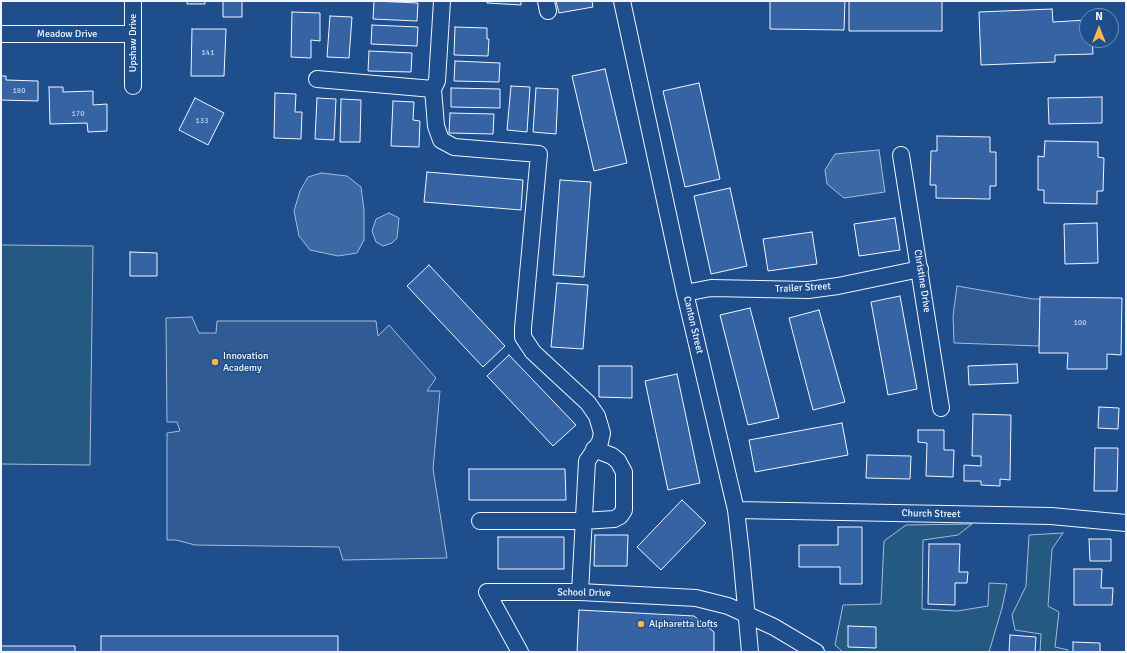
<!DOCTYPE html>
<html>
<head>
<meta charset="utf-8">
<style>
	body { margin:0 }
	#map { position:relative; width:1127px; height:653px; overflow:hidden; background:#1f4e8c; font-family:Signika,sans-serif }
	canvas { display:block }
	.frame { position:absolute; inset:0; border:2px solid #f2f6ff; pointer-events:none }
	.north { position:absolute; left:1079px; top:8px; width:40px; height:40px; box-sizing:border-box; background:#1f4e8c; border:1px solid #7391ba; border-radius:50%; rotate:0deg; font-size:11px; font-weight:700; line-height:16px; text-align:center; color:#f2f6ff }
	.north::after { content:''; display:block; margin:auto; width:14px; height:18px; background:#ffb74d; clip-path:polygon(50% 0,100% 100%,50% 72%,0 100%) }
</style>
</head>
<body>
<div id="map">
<canvas width="1127" height="653"></canvas>
<div class="frame"></div>
<div class="north">N</div>
</div>
<script>
const c = document.querySelector('canvas').getContext('2d');
c.lineJoin = 'round';
function paint(path, color) {
  c.fillStyle = color;
  c.fill(path, 'evenodd');
}
function poly(rows) {
  const path = new Path2D();
  for (const r of rows) {
    path.moveTo(r[0], r[1]);
    for (let i = 2; i < r.length; i += 2) path.lineTo(r[i], r[i + 1]);
  }
  return path;
}
function strokePath(path, color, width, dash) {
  c.strokeStyle = color;
  c.lineWidth = width;
  c.lineCap = dash ? 'butt' : 'round';
  c.setLineDash(dash || []);
  c.stroke(path);
}
function label(font, color, halo, rows, align = 'center') {
  c.font = font + ' Signika,sans-serif';
  c.lineWidth = 3;
  c.setLineDash([]);
  c.textBaseline = 'middle';
  c.strokeStyle = halo;
  c.fillStyle = color;
  for (const [text, x, y, turn = 0] of rows) {
    c.save();
    c.translate(x, y);
    c.rotate((+turn || 0) * Math.PI / 180);
    c.textAlign = isNaN(turn) ? turn : align;
    if (halo) c.strokeText(text, 0, 0);
    c.fillText(text, 0, 0);
    c.restore();
  }
}
const green = poly([
	[1,245,93,246,90,465,1,464,1,245],
	[972,524,958,535,923,540,922,609,957,611,988,606,989,583,1007,584,1002,608,989,652,843,652,835,645,843,605,881,604,884,541,906,525,972,524],
	[1063,533,1052,549,1048,606,1059,612,1055,647,1068,650,1068,652,1040,652,1041,634,1015,630,1012,615,1026,586,1029,535,1063,533]
]);
paint(green, '#245a82');
strokePath(green, '#a8bbd7', 1);
const parking = poly([
	[957,286,1033,299,1040,299,1039,346,954,343,953,316,957,286],
	[192,317,199,333,216,333,217,321,376,321,378,336,389,325,436,378,427,391,440,391,433,469,447,558,343,560,339,547,195,545,176,540,167,540,167,433,180,431,177,422,167,422,166,318,192,317]
]);
paint(parking, '#305b95');
strokePath(parking, '#a8bbd7', 1);
const water = poly([
	[879,150,885,192,844,198,827,184,825,170,835,154,879,150],
	[321,173,347,176,361,187,364,210,364,240,357,253,338,256,310,250,299,236,294,211,300,191,308,177,321,173],
	[389,213,399,218,397,238,392,243,383,246,376,242,372,231,376,219,389,213]
]);
paint(water, '#3b69a3');
strokePath(water, '#a8bbd7', 1);
const building = poly([
	[187,1,205,1,205,4,187,4,187,1],
	[223,1,242,1,242,17,223,17,223,1],
	[374,1,418,3,417,21,373,19,374,1],
	[487,1,521,1,521,5,487,3,487,1],
	[556,1,592,1,593,7,559,13,556,1],
	[770,1,845,1,844,30,770,29,770,1],
	[849,1,942,1,942,31,849,31,849,1],
	[1052,9,1053,22,1087,20,1087,40,1092,40,1093,54,1055,55,1055,62,981,65,979,12,1052,9],
	[292,12,320,13,320,41,311,40,311,58,291,57,292,12],
	[330,16,352,17,349,58,327,57,330,16],
	[372,25,418,27,417,46,371,44,372,25],
	[455,27,487,28,487,39,489,39,488,56,454,55,455,27],
	[192,29,226,29,224,76,191,76,192,29],
	[369,51,412,53,411,72,368,71,369,51],
	[455,61,500,63,499,82,454,81,455,61],
	[605,69,627,163,594,171,572,76,605,69],
	[1,76,6,76,6,80,38,81,38,101,1,100,1,76],
	[699,83,720,179,685,187,663,91,699,83],
	[511,86,530,87,527,132,507,130,511,86],
	[49,87,63,87,63,92,93,91,93,105,107,104,107,131,88,132,87,123,50,124,49,87],
	[451,88,500,89,500,108,451,107,451,88],
	[536,88,558,89,556,134,533,132,536,88],
	[275,93,296,94,295,112,302,112,301,139,274,138,275,93],
	[1102,97,1102,123,1049,124,1048,98,1102,97],
	[195,98,224,113,208,145,179,130,195,98],
	[317,98,336,99,334,140,315,139,317,98],
	[341,99,361,100,360,142,340,142,341,99],
	[393,101,414,102,413,120,420,121,419,147,391,146,393,101],
	[450,113,494,114,493,134,449,133,450,113],
	[937,136,990,137,990,152,996,152,996,186,990,186,990,199,936,198,936,185,930,185,931,151,937,151,937,136],
	[1045,141,1098,142,1098,157,1104,158,1103,191,1097,191,1097,204,1044,203,1044,190,1038,190,1038,156,1044,157,1045,141],
	[427,172,523,180,521,210,424,202,427,172],
	[560,180,591,182,584,277,553,275,560,180],
	[730,188,747,266,711,274,694,196,730,188],
	[895,218,900,250,859,256,854,224,895,218],
	[1097,223,1098,263,1065,264,1064,224,1097,223],
	[812,232,817,264,768,271,763,239,812,232],
	[130,252,157,253,157,276,130,276,130,252],
	[429,265,505,346,483,367,407,286,429,265],
	[557,283,588,285,583,349,551,347,557,283],
	[900,296,917,389,888,395,871,302,900,296],
	[1040,297,1122,298,1121,355,1107,354,1107,369,1067,369,1068,353,1039,353,1040,297],
	[750,308,779,418,748,425,720,315,750,308],
	[819,310,845,402,813,410,789,318,819,310],
	[509,355,576,425,553,446,487,376,509,355],
	[1017,364,1018,383,969,385,968,366,1017,364],
	[599,366,632,366,632,398,599,397,599,366],
	[677,374,700,483,668,490,645,381,677,374],
	[1099,407,1119,408,1118,429,1098,428,1099,407],
	[973,414,1011,415,1010,480,1000,479,1000,486,981,485,981,481,964,481,964,465,981,466,981,456,972,456,973,414],
	[842,423,848,455,755,472,749,440,842,423],
	[918,430,944,430,944,450,954,450,953,477,926,476,927,443,918,442,918,430],
	[1095,448,1118,448,1117,491,1094,491,1095,448],
	[867,455,911,456,910,479,866,478,867,455],
	[469,469,565,469,566,500,469,500,469,469],
	[682,500,706,523,661,570,637,547,682,500],
	[838,527,862,527,862,584,840,584,840,567,799,567,799,545,838,545,838,527],
	[595,535,628,535,627,566,594,566,595,535],
	[498,537,564,537,564,569,498,569,498,537],
	[1089,539,1111,539,1111,561,1090,561,1089,539],
	[929,544,960,544,959,572,968,572,967,583,955,583,955,605,928,604,929,544],
	[1074,569,1102,569,1101,588,1113,588,1112,605,1074,605,1074,569],
	[579,610,694,616,714,632,714,652,577,652,579,610],
	[848,626,876,627,876,648,848,647,848,626],
	[1010,635,1036,637,1035,652,1009,652,1010,635],
	[101,636,338,636,338,652,101,652,101,636],
	[1073,642,1100,643,1100,652,1073,652,1073,642],
	[1,646,75,646,75,652,1,652,1,646]
]);
paint(building, '#3563a3');
strokePath(building, '#f2f6ff', 1);
const minor = poly([
	[546,1,548,11],
	[622,1,685,293,736,510,741,553,750,652],
	[1,34,133,34],
	[317,79,433,89,437,81,442,1],
	[133,86,133,1],
	[433,89,436,126,441,140,454,147,539,154,523,328,523,337,533,352,588,403,597,416,602,433,600,442,587,461,580,592],
	[901,155,941,408],
	[685,293,711,288,808,290,838,286,920,269],
	[736,510,1051,516,1126,523],
	[480,521,584,521,614,519,620,516,624,510,624,472,618,461,612,456,594,449],
	[520,652,487,592,580,592,696,598,728,606,774,627,816,652]
]);
strokePath(minor, '#f2f6ff', 18);
strokePath(minor, '#1f4e8c', 16);
for (const [x, y, r, color] of [
	[215,362,4,"#ffb74d"],
	[641,624,4,"#ffb74d"]
]) {
  const dot = new Path2D();
  dot.arc(x, y, r, 0, 2 * Math.PI);
  c.fillStyle = color;
  c.fill(dot);
  strokePath(dot, '#1f4e8c', 1.5);
}
label('8px', '#c3d1e8', null, [
	["141",208,53],
	["180",19,91],
	["170",78,114],
	["133",202,121],
	["100",1080,323]
]);
label('10px', '#f2f6ff', '#1f4e8c', [
	["Meadow Drive",67,34],
	["Upshaw Drive",133,43,-90],
	["Christine Drive",922,281,81],
	["Trailer Street",803,288,-3],
	["Canton Street",693,325,77],
	["Church Street",931,514,1],
	["School Drive",584,593,1]
]);
label('10px', '#f2f6ff', '#1f4e8c', [
	["Innovation",223,356],
	["Academy",223,368],
	["Alpharetta Lofts",649,624]
], 'left');
</script>
</body>
</html>
